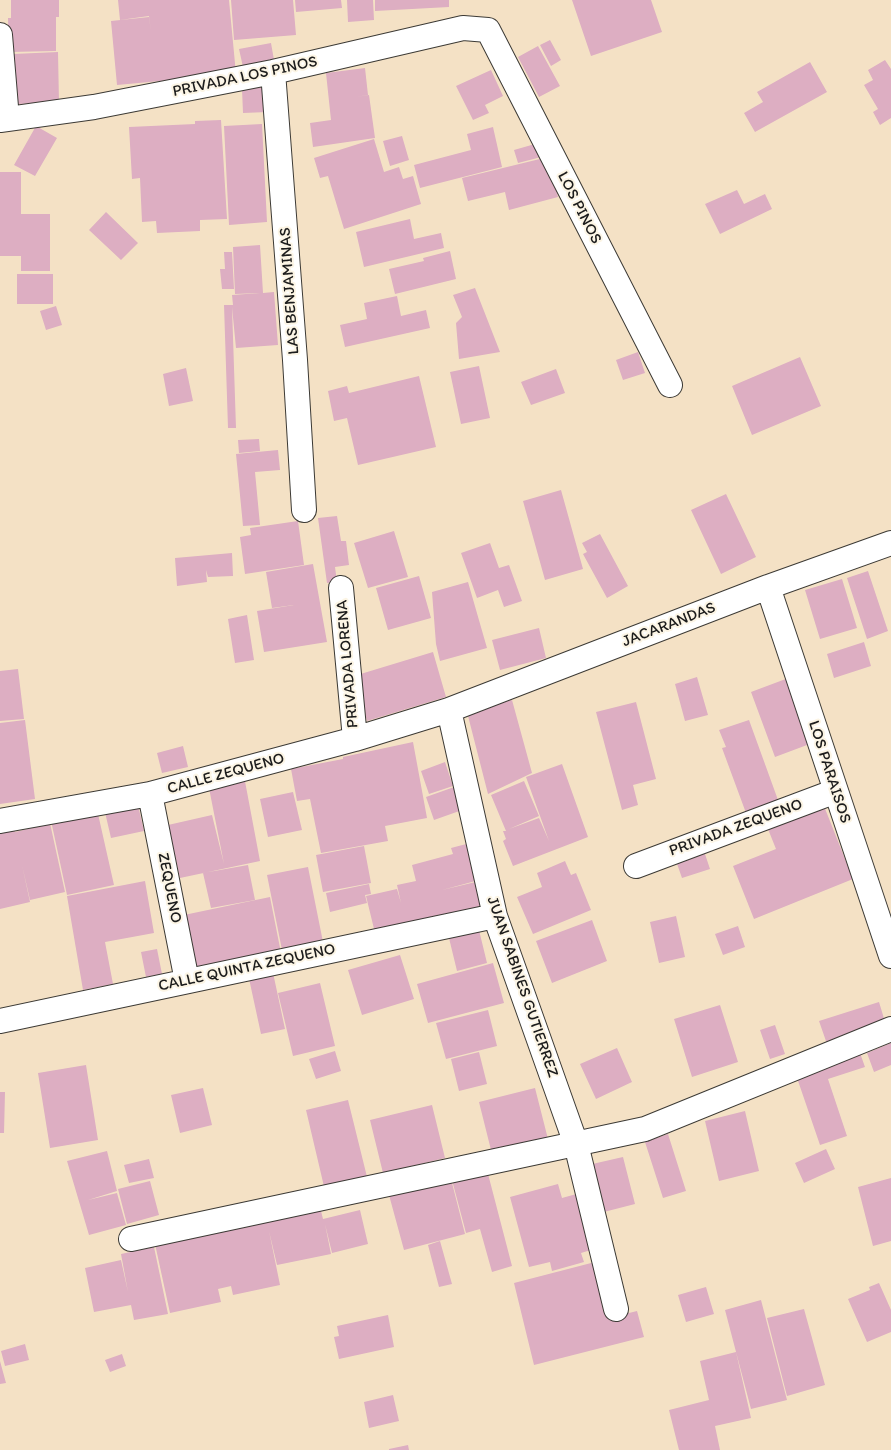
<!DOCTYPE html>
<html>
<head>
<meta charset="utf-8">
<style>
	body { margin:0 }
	canvas { display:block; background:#f4e1c5 }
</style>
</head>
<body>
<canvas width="891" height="1450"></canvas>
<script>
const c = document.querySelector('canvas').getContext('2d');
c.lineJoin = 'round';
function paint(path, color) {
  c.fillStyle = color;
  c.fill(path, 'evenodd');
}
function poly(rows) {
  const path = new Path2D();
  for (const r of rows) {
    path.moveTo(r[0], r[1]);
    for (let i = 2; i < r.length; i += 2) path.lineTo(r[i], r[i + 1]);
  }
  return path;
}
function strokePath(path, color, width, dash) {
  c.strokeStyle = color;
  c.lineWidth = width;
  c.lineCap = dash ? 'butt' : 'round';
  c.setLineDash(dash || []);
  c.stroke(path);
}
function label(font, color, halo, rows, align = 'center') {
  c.font = font + ' Itim,sans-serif';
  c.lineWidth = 4;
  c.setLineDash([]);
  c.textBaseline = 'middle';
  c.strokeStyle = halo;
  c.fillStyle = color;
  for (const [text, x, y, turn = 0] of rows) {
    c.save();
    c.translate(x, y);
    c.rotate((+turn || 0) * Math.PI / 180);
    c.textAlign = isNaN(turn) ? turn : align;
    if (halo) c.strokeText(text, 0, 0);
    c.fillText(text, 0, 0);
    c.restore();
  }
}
paint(poly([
	[11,0,59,0,59,17,56,17,56,51,9,52,8,18,11,18],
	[118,0,229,0,236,74,117,85,111,21,149,17,151,32,149,16,120,20],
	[231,0,293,0,296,35,234,40],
	[295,0,341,0,342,8,296,12],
	[347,0,373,0,374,20,348,22],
	[375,0,449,0,449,7,375,11],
	[572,0,651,0,662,32,591,56],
	[550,40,561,60,551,66,540,45],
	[271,43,274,60,243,67,239,49],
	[538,46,560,86,539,97,518,57],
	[58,52,59,103,14,104,13,54],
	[885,60,891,69,891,118,880,125,873,112,878,109,864,85,873,80,868,70],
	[810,62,827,92,755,132,744,113,763,102,757,92],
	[365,68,368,95,355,97,369,95,375,138,313,147,310,123,331,120,326,73],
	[491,70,503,96,485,105,489,113,473,120,456,86],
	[267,87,268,112,243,113,242,89],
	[221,120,227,219,200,220,200,231,157,233,156,221,142,222,140,178,132,179,129,127,195,124,195,121],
	[262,124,267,222,229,225,224,126],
	[36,126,57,138,35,176,14,165],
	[493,127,502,167,420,188,414,165,471,150,467,134],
	[402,136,409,160,390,166,383,141],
	[374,139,384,172,399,167,403,179,413,176,421,204,344,229,328,176,320,178,314,158],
	[542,142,545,156,518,163,514,150],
	[548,157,558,197,509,210,505,192,468,201,462,178],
	[0,172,21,172,21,214,50,214,50,271,21,271,21,256,0,256],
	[737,190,744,204,765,194,772,209,720,234,705,204],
	[106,212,138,243,121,260,89,230],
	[410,219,414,239,441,233,444,248,364,267,356,232],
	[260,245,263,293,274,292,278,345,236,348,232,307,236,428,228,428,224,305,233,305,232,295,260,293,235,294,233,247],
	[450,251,456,279,395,294,389,269,424,261,423,258],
	[224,252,232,252,234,289,222,289,220,269,225,269],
	[17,274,53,274,53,304,17,304],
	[475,288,500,352,459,359,456,323,462,317,453,295],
	[397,296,401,316,426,310,430,328,345,347,340,325,367,319,364,303],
	[56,306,62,325,46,330,40,311],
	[638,352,645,373,623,380,616,360],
	[800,357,821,406,752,435,732,386],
	[479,366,490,418,461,424,450,372],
	[186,368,193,401,169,406,163,374],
	[556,369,565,393,531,405,521,382],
	[419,376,436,447,358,465,347,418,334,421,328,391,347,386,349,393],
	[259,439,260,451,239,453,238,440],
	[278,450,280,470,255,472,260,525,243,526,236,454],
	[561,490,583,569,545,580,523,501],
	[726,494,756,557,721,574,691,510],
	[337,516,341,541,346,541,349,565,335,567,337,582,327,583,318,518],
	[298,521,304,565,245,574,240,537,251,535,250,528],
	[394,531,408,577,368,588,354,543],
	[600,534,628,586,607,598,583,554,587,552,582,543],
	[490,543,499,568,509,565,522,601,504,607,498,590,477,598,461,553],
	[232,553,233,576,208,577,206,570,207,582,177,586,175,558],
	[313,564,327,642,264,652,257,611,294,605,272,608,266,572],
	[868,571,888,631,867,639,847,578],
	[419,576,431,618,388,630,376,588],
	[842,579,857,628,820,639,805,590],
	[468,582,487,648,440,661,436,644,432,592],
	[247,615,254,660,235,663,228,619],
	[539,628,546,658,500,670,492,640],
	[864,642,871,666,834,678,827,654],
	[433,652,446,697,367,721,354,676],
	[18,669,24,719,0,721,0,671],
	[697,677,708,715,685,721,675,684],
	[791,677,815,742,775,757,751,692],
	[512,700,532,773,488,794,467,712],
	[636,702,656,779,633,785,638,805,622,810,596,712],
	[25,720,35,799,0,804,0,723],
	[749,720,778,800,746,813,722,748,726,747,719,730],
	[413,742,427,818,385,826,388,841,321,853,310,799,297,801,291,769,343,759,343,757],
	[183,746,188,767,162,773,157,753],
	[445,762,453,786,429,794,421,771],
	[562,764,588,837,513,866,503,841,506,839,503,831,506,831,491,795,524,781,539,816,509,829,539,818,549,841,526,777],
	[244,776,260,861,180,878,168,825,212,815,224,864,208,783],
	[457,786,465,809,434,820,426,797],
	[293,792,302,830,268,837,260,799],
	[137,801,144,831,111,838,104,808],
	[822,801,853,879,754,919,733,866,776,849,766,824],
	[96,805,114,885,67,895,50,816],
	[48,814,65,892,30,900,22,865,30,902,0,909,0,828,13,825,15,832,36,827,34,818],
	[474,842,483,879,442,890,484,880,491,907,376,937,366,896,397,889,401,903,397,885,416,881,412,865,453,854,451,848],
	[364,846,371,883,323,892,316,855],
	[704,851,710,869,682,878,676,861],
	[565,861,571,875,576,873,591,910,533,934,517,897,542,887,537,873],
	[248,865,255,900,211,908,203,873],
	[308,867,323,942,282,950,267,875],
	[145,881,154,933,105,942,113,984,83,990,67,896],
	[369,884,371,894,365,895,367,903,330,912,326,893],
	[270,897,281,953,195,969,184,915],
	[676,916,685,957,659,963,650,922],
	[592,920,607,961,552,983,536,941],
	[738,926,745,947,723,955,715,934],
	[479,930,487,963,457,971,449,938],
	[157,949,162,974,146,977,141,952],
	[400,955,414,999,362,1015,348,970],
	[493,963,504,1003,428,1023,417,984],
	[272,968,285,1029,261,1034,248,974],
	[320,983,335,1046,293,1056,278,993],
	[879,1002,886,1025,827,1044,819,1021],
	[720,1005,738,1062,692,1077,674,1019],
	[488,1010,497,1046,446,1059,436,1023],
	[775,1025,785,1054,770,1059,760,1030],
	[891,1043,891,1065,874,1072,867,1053],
	[617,1048,632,1082,596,1099,580,1064],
	[335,1051,341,1071,316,1079,309,1059],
	[479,1052,487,1084,459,1091,451,1059],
	[860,1053,865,1067,828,1079,847,1136,820,1145,796,1075],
	[86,1065,98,1140,50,1148,38,1073],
	[203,1088,212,1125,180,1133,171,1095],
	[535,1088,549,1143,493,1158,479,1102],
	[0,1092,5,1092,4,1133,0,1133],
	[348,1100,369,1185,326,1195,306,1110],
	[432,1105,445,1158,383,1173,370,1120],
	[745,1111,759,1171,719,1181,705,1121],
	[668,1134,686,1191,663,1198,645,1142],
	[826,1149,835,1169,804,1183,795,1163],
	[107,1151,117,1191,88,1200,117,1193,126,1225,89,1235,67,1161],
	[623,1157,635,1204,600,1213,588,1165],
	[149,1159,154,1178,129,1183,124,1165],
	[487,1170,512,1266,492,1272,480,1229,466,1233,452,1180],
	[891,1178,891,1241,873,1246,858,1187],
	[451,1179,465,1234,404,1250,389,1195],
	[150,1181,159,1215,127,1224,118,1189],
	[558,1184,562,1198,580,1193,594,1249,581,1253,584,1262,552,1271,550,1262,529,1267,510,1197],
	[320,1207,323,1219,360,1210,368,1244,332,1253,325,1224,331,1254,277,1265,269,1231,280,1285,233,1295,231,1286,218,1289,221,1302,170,1313,155,1244,266,1220,267,1223,279,1220,279,1217],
	[440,1241,452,1284,439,1287,428,1245],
	[154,1247,168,1314,134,1320,131,1305,94,1312,85,1268,121,1260,128,1292,121,1254],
	[595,1262,609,1318,637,1311,644,1337,534,1365,514,1283],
	[879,1283,891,1310,891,1332,867,1342,848,1299,870,1290,869,1287],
	[706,1287,714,1314,686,1322,678,1295],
	[761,1300,787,1400,751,1409,725,1310],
	[804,1309,825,1385,787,1396,767,1318],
	[388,1315,394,1347,339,1359,334,1337,339,1336,337,1326],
	[25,1344,29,1360,5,1366,1,1351],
	[736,1352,751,1418,715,1426,720,1450,679,1450,669,1410,709,1400,700,1361],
	[122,1354,126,1366,110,1372,105,1360],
	[0,1361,6,1383,0,1384],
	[393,1395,399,1421,369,1428,364,1402],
	[408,1445,409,1450,389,1450,389,1449]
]), '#ddaec2');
const street = poly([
	[0,35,7,119],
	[273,72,295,360,304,510],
	[0,120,94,107,273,72,463,28,488,30,670,385],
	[768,587,891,956],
	[341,588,355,739],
	[449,710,495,916,576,1144,616,1309],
	[150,794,187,981],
	[0,821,150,794,355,739,449,710,768,587,891,543],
	[636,866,836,791],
	[0,1021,495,916],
	[131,1239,645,1129,891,1029]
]);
strokePath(street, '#3c3a35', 26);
strokePath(street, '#fff', 24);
label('16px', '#1c1c1c', '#fcf5e5', [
	["PRIVADA LOS PINOS",245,77,-12],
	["LOS PINOS",579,208,63],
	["LAS BENJAMINAS",290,291,-94],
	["JACARANDAS",669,625,-21],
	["PRIVADA LORENA",348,664,-95],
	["LOS PARAISOS",829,772,72],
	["CALLE ZEQUENO",226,774,-15],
	["PRIVADA ZEQUENO",736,828,-20],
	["ZEQUENO",169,888,79],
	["CALLE QUINTA ZEQUENO",247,968,-12],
	["JUAN SABINES GUTIERREZ",522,987,71]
]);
</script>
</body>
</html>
